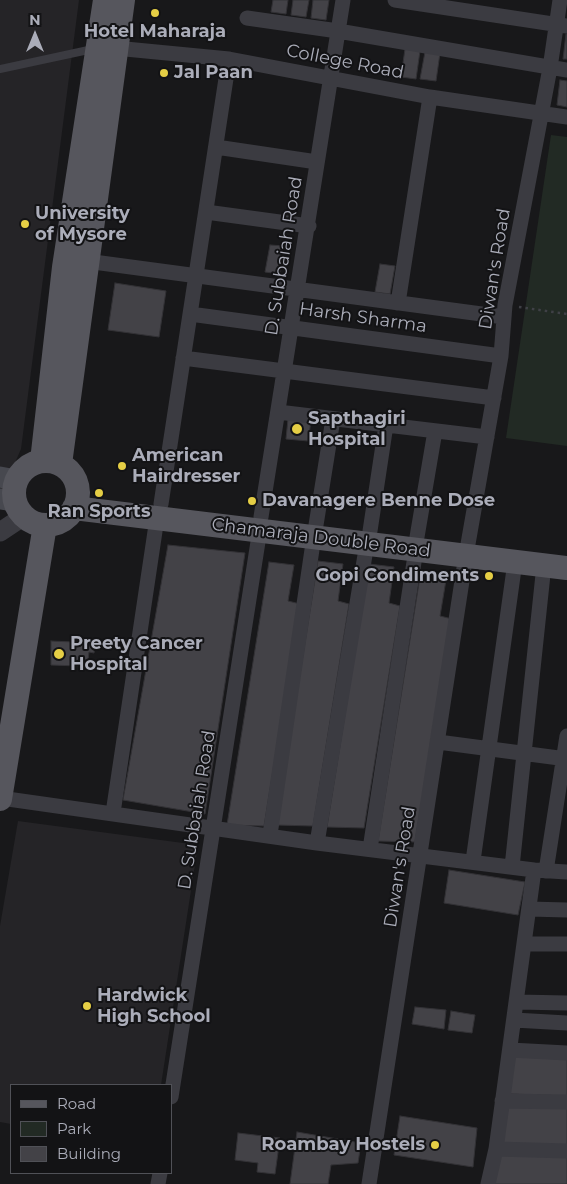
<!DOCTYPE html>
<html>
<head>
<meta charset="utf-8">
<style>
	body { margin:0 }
	#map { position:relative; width:567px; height:1184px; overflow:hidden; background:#18181a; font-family:Montserrat,sans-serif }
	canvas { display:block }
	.legend { position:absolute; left:10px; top:1084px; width:162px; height:90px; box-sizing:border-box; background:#131315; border:1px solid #505157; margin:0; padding:6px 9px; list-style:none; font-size:15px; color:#abadb9 }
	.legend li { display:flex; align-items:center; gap:10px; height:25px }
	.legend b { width:25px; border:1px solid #505157 }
	.north { position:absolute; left:10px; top:10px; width:50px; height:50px; -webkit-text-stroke:4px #131315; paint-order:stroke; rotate:0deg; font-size:14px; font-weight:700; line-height:20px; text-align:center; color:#abadb9 }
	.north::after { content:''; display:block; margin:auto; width:18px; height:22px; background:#abadb9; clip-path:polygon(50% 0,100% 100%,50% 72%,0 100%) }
</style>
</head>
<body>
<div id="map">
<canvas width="567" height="1184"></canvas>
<ul class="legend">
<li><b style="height:6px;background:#56565d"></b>Road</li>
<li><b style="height:14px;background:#222a24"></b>Park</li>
<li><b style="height:14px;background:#434247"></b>Building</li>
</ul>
<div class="north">N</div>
</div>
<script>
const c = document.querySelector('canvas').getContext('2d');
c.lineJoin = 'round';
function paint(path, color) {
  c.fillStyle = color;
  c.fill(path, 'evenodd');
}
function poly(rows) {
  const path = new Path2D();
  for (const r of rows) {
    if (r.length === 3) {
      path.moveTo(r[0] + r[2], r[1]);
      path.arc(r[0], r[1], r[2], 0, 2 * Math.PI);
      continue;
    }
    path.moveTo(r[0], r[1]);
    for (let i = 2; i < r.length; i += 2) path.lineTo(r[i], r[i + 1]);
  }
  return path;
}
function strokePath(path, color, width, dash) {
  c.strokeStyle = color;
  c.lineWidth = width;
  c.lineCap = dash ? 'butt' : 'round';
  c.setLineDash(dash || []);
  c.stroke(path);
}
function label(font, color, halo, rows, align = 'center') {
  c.font = font + ' Montserrat,sans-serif';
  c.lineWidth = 4;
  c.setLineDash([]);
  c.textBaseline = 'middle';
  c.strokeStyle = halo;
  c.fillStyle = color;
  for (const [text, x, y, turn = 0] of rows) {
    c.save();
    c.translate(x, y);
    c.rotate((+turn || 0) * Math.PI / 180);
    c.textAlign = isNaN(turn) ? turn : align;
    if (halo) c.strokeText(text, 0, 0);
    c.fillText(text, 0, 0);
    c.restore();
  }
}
paint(poly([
	[0,0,79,0,21,449,0,497],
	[18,821,198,845,161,1085,11,1085,11,1124,0,1122,0,926]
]), '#252427');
paint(poly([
	[551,135,567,137,567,446,506,438]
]), '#222a24');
const building = poly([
	[273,0,288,0,286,14,271,12,273,0],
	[293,0,309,0,306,17,291,15,293,0],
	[313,0,329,0,326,20,311,18,313,0],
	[566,34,567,34,567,59,563,59,566,34],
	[405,49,420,51,416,79,401,77,405,49],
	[425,52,440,53,436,81,420,79,425,52],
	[560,80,567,81,567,107,557,105,560,80],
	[270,245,285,246,280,274,265,272,270,245],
	[380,264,395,266,390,294,375,292,380,264],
	[115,283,166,291,159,337,108,330,115,283],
	[288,419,311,421,308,441,286,439,288,419],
	[168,545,245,553,205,814,123,800,168,545],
	[318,561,343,564,338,601,349,604,313,826,276,825,318,561],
	[269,562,294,565,288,601,300,604,264,826,227,825,269,562],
	[369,564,394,567,389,603,400,606,364,828,327,827,369,564],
	[420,577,446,580,440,616,452,619,415,842,378,841,420,577],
	[51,641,95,643,94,653,89,652,88,660,78,659,78,666,51,665,51,641],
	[449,870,525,882,518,915,444,903,449,870],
	[415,1007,446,1010,444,1029,412,1024,415,1007],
	[451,1011,475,1015,472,1033,448,1030,451,1011],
	[514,1054,567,1055,567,1096,510,1094,514,1054],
	[507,1104,567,1106,567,1147,501,1145,507,1104],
	[400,1116,477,1128,473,1167,394,1155,400,1116],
	[297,1132,361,1143,358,1163,331,1165,328,1184,290,1184,297,1132],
	[238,1133,280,1138,275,1174,257,1172,258,1163,235,1160,238,1133],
	[500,1154,567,1157,567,1184,494,1184,500,1154]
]);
paint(building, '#434247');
strokePath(building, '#333236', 1);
strokePath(poly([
	[519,307,567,314]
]), '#3f4046', 2.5, [2.5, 4]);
strokePath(poly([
	[0,69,93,49]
]), '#3b3b41', 8);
strokePath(poly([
	[395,0,567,26],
	[247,18,338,31,567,70],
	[115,48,229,59,430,97,567,117],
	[216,147,317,162],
	[206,212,309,226],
	[86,261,504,317],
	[398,303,430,97],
	[190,314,501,356],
	[183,358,494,398],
	[278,412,487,437],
	[161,504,229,59],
	[261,517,343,0],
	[316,525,333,419],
	[370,531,386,425],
	[417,537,435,431],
	[468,544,501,356,505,305,550,68,560,0],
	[438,742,567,759],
	[0,798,317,843,534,870,567,872],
	[113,813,157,518],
	[270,835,314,536],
	[317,843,367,543],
	[370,849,416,549],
	[473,861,515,562],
	[512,867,544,565],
	[546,871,567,736],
	[529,909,567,910],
	[524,944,567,944],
	[517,1002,567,1003],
	[514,1020,567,1023],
	[510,1050,567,1053],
	[171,1097,260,529],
	[502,1101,567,1102],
	[496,1149,567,1151],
	[158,1184,160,1173],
	[369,1184,466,555],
	[488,1184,496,1149,534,870]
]), '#3b3b41', 15);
strokePath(poly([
	[0,532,24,516]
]), '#3b3b41', 19);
strokePath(poly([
	[0,477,16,480],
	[0,499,15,501]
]), '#47484f', 21);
strokePath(poly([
	[46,493,32],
	[42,461,64,267,105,0],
	[60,464,123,0],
	[74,508,567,568],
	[0,799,45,525]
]), '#56565d', 24);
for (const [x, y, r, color] of [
	[155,13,5,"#e5ce45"],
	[164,73,5,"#e5ce45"],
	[25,224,5,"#e5ce45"],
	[297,429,6,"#e5ce45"],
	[122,466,5,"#e5ce45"],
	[99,493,5,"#e5ce45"],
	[252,501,5,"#e5ce45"],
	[489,576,5,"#e5ce45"],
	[59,654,6,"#e5ce45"],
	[87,1006,5,"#e5ce45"],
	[435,1145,5,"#e5ce45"]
]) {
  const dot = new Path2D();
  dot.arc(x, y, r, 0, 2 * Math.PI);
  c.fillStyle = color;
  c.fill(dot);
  strokePath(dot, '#131315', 2);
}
label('bold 18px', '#abadb9', '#131315', [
	["Hotel Maharaja",155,32,"center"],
	["Jal Paan",174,73],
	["University",35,214],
	["of Mysore",35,235],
	["Sapthagiri",308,419],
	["Hospital",308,440],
	["American",132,456],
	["Hairdresser",132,477],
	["Davanagere Benne Dose",262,501],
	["Ran Sports",99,512,"center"],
	["Gopi Condiments",479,576,"right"],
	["Preety Cancer",70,644],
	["Hospital",70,665],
	["Hardwick",97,996],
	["High School",97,1017],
	["Roambay Hostels",425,1145,"right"]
], 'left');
label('18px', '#abadb9', '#131315', [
	["College Road",345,62,11],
	["D. Subbaiah Road",284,256,-81],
	["Diwan's Road",495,269,-81],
	["Harsh Sharma",363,318,8],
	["Chamaraja Double Road",321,538,7],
	["D. Subbaiah Road",197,810,-81],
	["Diwan's Road",400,867,-81]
]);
</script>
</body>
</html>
